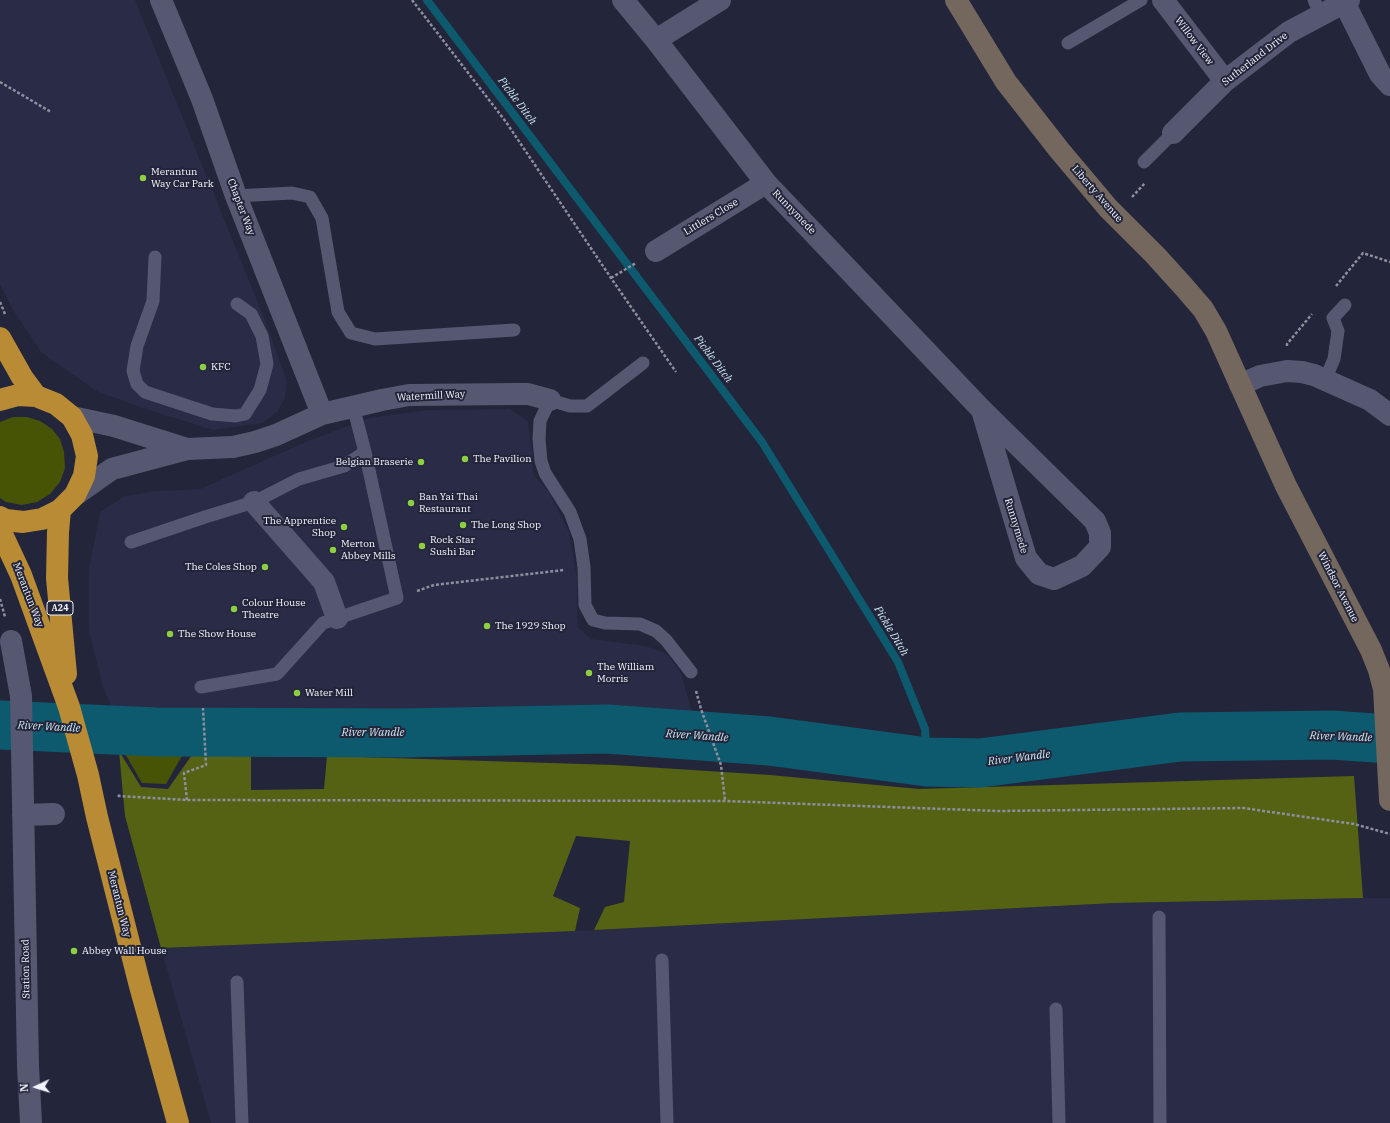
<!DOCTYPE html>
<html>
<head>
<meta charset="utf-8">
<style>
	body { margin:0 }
	#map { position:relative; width:1390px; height:1123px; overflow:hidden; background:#23253a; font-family:"IBM Plex Serif",serif }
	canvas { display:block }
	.north { position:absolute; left:16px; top:1067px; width:40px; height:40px; -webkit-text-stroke:3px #23253a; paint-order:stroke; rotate:266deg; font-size:11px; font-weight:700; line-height:16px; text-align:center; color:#f2f4fd }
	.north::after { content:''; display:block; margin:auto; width:14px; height:18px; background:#f2f4fd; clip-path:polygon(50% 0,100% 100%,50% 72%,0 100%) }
</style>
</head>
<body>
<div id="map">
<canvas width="1390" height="1123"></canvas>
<div class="north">N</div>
</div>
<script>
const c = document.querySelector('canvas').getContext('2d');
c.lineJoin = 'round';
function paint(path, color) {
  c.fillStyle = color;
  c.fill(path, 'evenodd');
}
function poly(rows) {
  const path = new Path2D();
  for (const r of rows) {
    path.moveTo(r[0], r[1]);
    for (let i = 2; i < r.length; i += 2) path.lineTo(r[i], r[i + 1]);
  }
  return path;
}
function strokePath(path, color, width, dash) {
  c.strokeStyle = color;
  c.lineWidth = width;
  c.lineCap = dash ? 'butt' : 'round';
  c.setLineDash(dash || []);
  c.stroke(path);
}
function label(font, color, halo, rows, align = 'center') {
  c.font = font + ' "IBM Plex Serif",serif';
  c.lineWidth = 4;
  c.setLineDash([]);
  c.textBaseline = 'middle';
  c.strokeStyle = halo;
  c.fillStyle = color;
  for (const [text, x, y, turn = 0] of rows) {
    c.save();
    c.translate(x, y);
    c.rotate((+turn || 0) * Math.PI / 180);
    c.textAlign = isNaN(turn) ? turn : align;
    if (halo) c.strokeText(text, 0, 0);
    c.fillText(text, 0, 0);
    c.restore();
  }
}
paint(poly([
	[0,0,135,0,265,320,287,381,285,398,278,411,262,423,213,430,158,413,98,392,66,370,41,352,13,310,0,284],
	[510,409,528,421,532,454,533,474,550,494,569,532,577,578,577,604,578,627,591,639,646,646,667,654,681,673,692,712,119,724,103,687,89,631,89,569,100,512,125,496,155,491,200,489,301,444,368,418,427,410],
	[1363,898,1390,898,1390,1123,211,1123,161,948,594,930,1114,903]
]), '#292b47');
paint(poly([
	[13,417,27,417,40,421,52,429,60,439,64,452,65,468,60,482,50,494,37,502,22,505,6,502,0,498,0,422],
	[119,743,187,747,166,784,142,783]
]), '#485405');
paint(poly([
	[119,751,141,787,168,789,194,752,251,752,251,790,324,789,327,756,614,765,770,775,919,789,1354,776,1363,898,1114,903,594,930,605,907,624,902,630,841,576,836,553,896,580,908,575,931,161,948,125,816]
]), '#556213');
strokePath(poly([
	[427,0,762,442,898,662,925,729,927,762]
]), '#0d5a6e', 8);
strokePath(poly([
	[0,725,156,732,403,733,607,729,769,741,927,762,980,763,1180,737,1332,735,1390,739]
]), '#0d5a6e', 49);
strokePath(poly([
	[412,0,506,122,611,278,676,372],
	[0,82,51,112],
	[1132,197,1145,183],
	[611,278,636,263],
	[1336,286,1363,253,1390,262],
	[0,302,5,314],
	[1287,346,1287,344,1312,314],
	[417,591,434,585,564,570],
	[0,599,5,617],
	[696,691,701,709,721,765,725,801],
	[118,795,119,796,187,800,725,801,998,811,1243,808,1354,824,1390,834],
	[187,800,184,773,206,765,203,708]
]), '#8d8f9e', 2.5, [3, 2]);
strokePath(poly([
	[1314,0,1321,15],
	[1068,43,1141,0],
	[1144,162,1173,133],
	[236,196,292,193,310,197,322,218,338,312,351,333,375,339,514,330],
	[155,257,153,301,137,346,133,371,137,384,145,392,212,414,236,416,245,414,260,390,267,364,262,336,251,314,237,304],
	[643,363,587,406,570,406,550,400,540,421,539,439,541,461,545,473,570,512,580,539,584,567,585,605,593,620,605,623,640,624,656,631,666,640,691,672],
	[1325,380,1334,359,1338,331,1333,318,1345,305],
	[131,542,205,517,254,502,299,479,344,466,365,452],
	[201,687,277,674,323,623,397,598,365,452,353,406],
	[1159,917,1160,1123],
	[662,960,667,1123],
	[237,982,242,1123],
	[1056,1009,1059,1123]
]), '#555870', 13);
strokePath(poly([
	[161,0,202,99,236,196,322,414],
	[623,0,656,40,766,183,982,410,1095,521,1100,533,1100,547,1082,566,1054,579,1039,574,1026,558,982,410],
	[1163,0,1225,81],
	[1344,2,1380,74,1390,85],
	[656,40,720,0],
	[1173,133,1225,81,1289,32,1349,0],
	[656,251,766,183],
	[1240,385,1260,376,1287,371,1302,372,1314,375,1370,400,1390,415],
	[72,417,114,426,187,449],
	[75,495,112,469,187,449,233,447,255,442,276,435,322,414,382,400,409,395,517,394,528,394,550,400],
	[254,502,324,582,337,618],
	[11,641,21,696,28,1066,31,1123],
	[23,815,54,814]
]), '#555870', 22);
strokePath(poly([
	[956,0,1006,82,1060,151,1108,208,1155,255,1184,287,1203,309,1216,331,1286,486,1371,650,1379,670,1384,689,1390,800]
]), '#73675e', 22);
strokePath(poly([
	[0,338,22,377,36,396],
	[0,400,18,395,36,396,56,404,72,417,82,435,87,456,84,476,75,495,60,510,42,519,23,522,6,520,0,517],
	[60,510,58,532,57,578,66,674],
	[0,530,21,575,69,707,88,775,97,817,140,986,178,1123]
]), '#b88b34', 22);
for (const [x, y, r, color] of [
	[143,178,4,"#8ece43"],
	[203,367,4,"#8ece43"],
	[465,459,4,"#8ece43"],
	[421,462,4,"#8ece43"],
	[411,503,4,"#8ece43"],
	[463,525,4,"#8ece43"],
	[344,527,4,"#8ece43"],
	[422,546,4,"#8ece43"],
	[333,550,4,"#8ece43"],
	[265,567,4,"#8ece43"],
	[234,609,4,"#8ece43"],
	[487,626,4,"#8ece43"],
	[170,634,4,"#8ece43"],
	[589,673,4,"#8ece43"],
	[297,693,4,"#8ece43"],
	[74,951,4,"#8ece43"]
]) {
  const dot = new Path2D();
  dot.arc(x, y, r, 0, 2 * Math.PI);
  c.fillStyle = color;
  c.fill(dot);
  strokePath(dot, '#23253a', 1.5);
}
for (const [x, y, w] of [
	[60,608,26]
]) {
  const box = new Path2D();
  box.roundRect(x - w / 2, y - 7, w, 14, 3);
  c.fillStyle = '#23253a';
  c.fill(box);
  strokePath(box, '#f2f4fd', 1);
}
label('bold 9px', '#f2f4fd', null, [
	["A24",60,608]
]);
label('10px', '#f2f4fd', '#23253a', [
	["Willow View",1194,41,53],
	["Sutherland Drive",1255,59,-38],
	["Liberty Avenue",1097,194,49],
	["Chapter Way",241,207,69],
	["Runnymede",794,212,46],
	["Littlers Close",711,217,-31],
	["Watermill Way",431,396,-3],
	["Runnymede",1016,526,73],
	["Windsor Avenue",1338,587,63],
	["Merantun Way",28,595,69],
	["Merantun Way",119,904,76],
	["Station Road",26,969,-91]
]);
label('10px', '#f2f4fd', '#23253a', [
	["Merantun",151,172],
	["Way Car Park",151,184],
	["KFC",211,367],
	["The Pavilion",473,459],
	["Belgian Braserie",413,462,"right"],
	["Ban Yai Thai",419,497],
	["Restaurant",419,509],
	["The Apprentice",336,521,"right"],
	["Shop",336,533,"right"],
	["The Long Shop",471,525],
	["Rock Star",430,540],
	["Sushi Bar",430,552],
	["Merton",341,544],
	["Abbey Mills",341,556],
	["The Coles Shop",257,567,"right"],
	["Colour House",242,603],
	["Theatre",242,615],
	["The 1929 Shop",495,626],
	["The Show House",178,634],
	["The William",597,667],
	["Morris",597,679],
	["Water Mill",305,693],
	["Abbey Wall House",82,951]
], 'left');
label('italic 11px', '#cee9f3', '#23253a', [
	["Pickle Ditch",517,101,53],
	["Pickle Ditch",713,359,53],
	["Pickle Ditch",891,631,59],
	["River Wandle",49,727,3],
	["River Wandle",373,733],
	["River Wandle",697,736,4],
	["River Wandle",1341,737,2],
	["River Wandle",1019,758,-7]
]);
</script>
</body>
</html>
